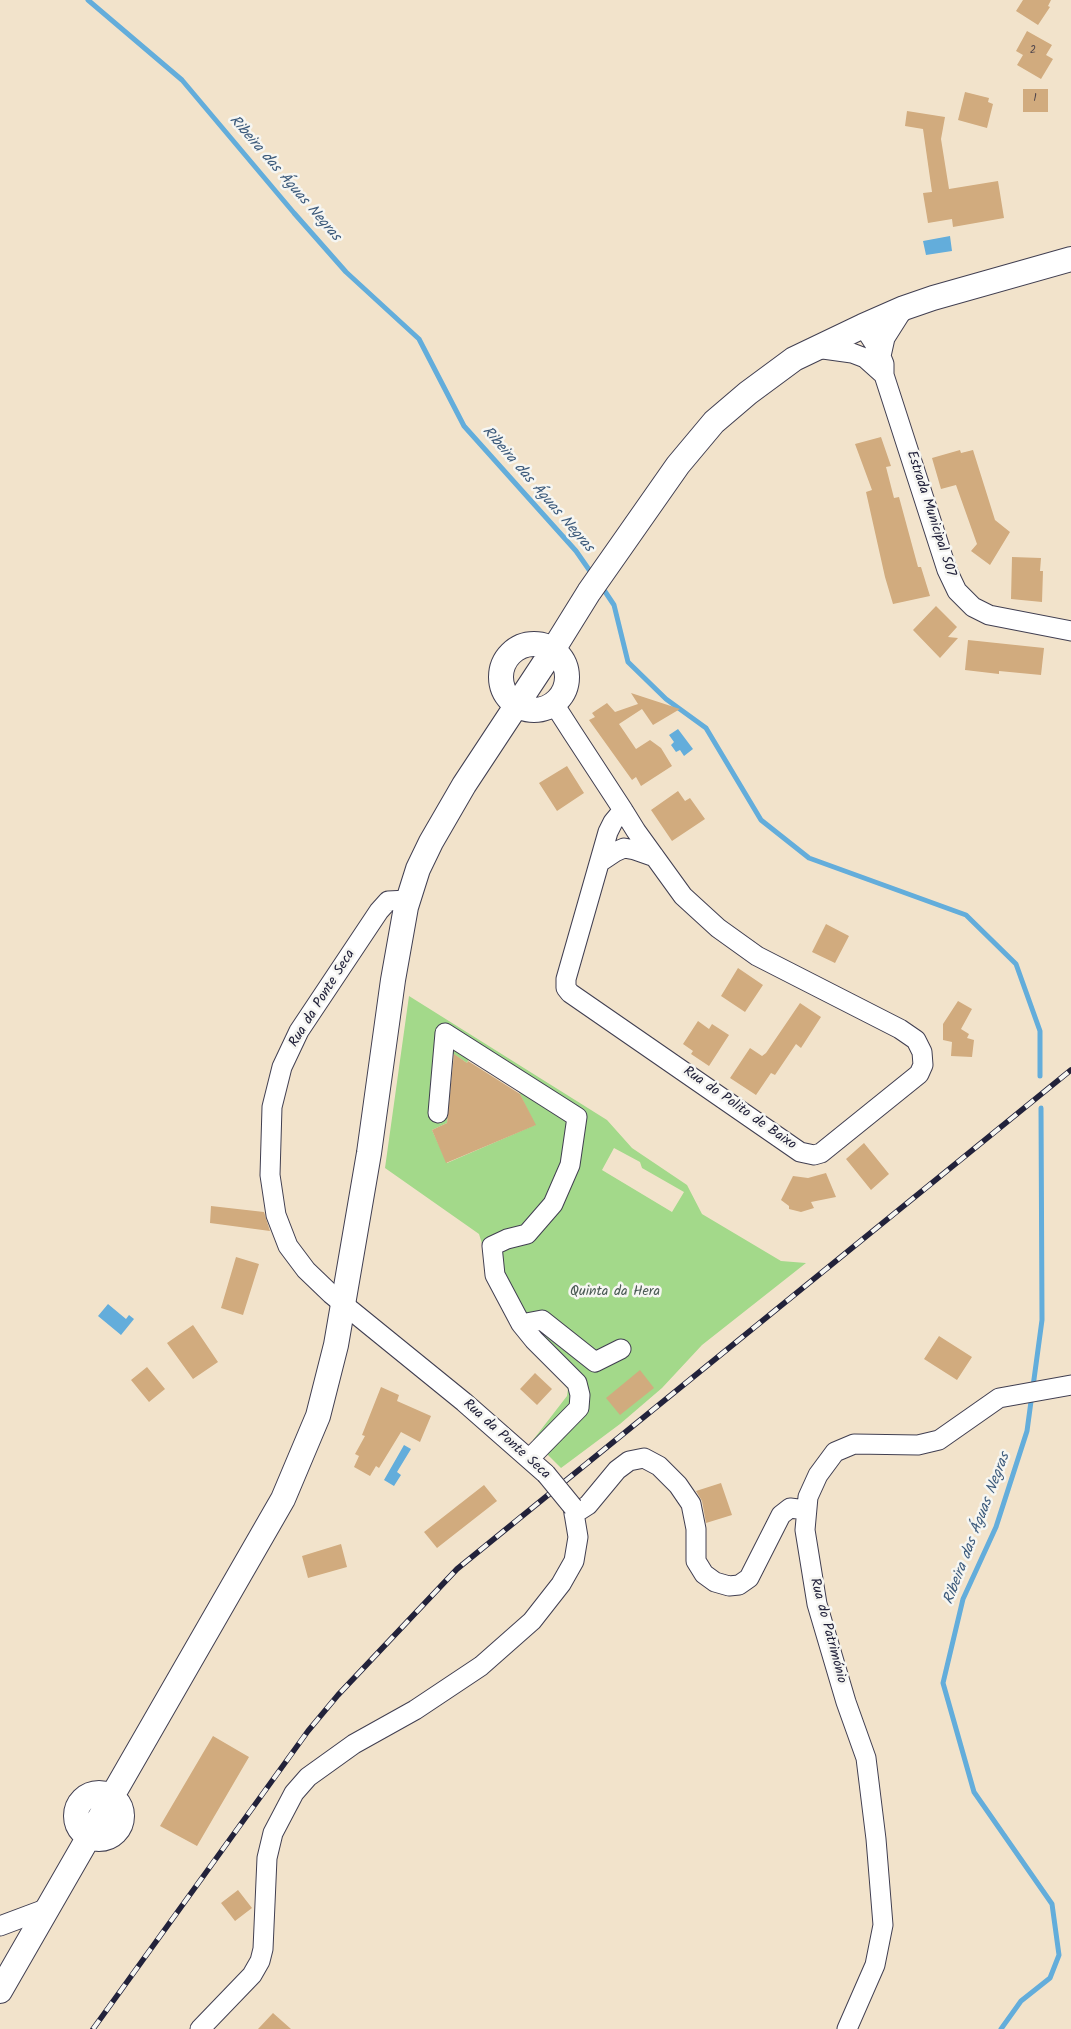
<!DOCTYPE html>
<html>
<head>
<meta charset="utf-8">
<style>
	body { margin:0 }
	canvas { display:block; background:#f2e3cb }
</style>
</head>
<body>
<canvas width="1071" height="2029"></canvas>
<script>
const c = document.querySelector('canvas').getContext('2d');
c.lineJoin = 'round';
function paint(path, color) {
  c.fillStyle = color;
  c.fill(path, 'evenodd');
}
function poly(rows) {
  const path = new Path2D();
  for (const r of rows) {
    if (r.length === 3) {
      path.moveTo(r[0] + r[2], r[1]);
      path.arc(r[0], r[1], r[2], 0, 2 * Math.PI);
      continue;
    }
    path.moveTo(r[0], r[1]);
    for (let i = 2; i < r.length; i += 2) path.lineTo(r[i], r[i + 1]);
  }
  return path;
}
function strokePath(path, color, width, dash) {
  c.strokeStyle = color;
  c.lineWidth = width;
  c.lineCap = dash ? 'butt' : 'round';
  c.setLineDash(dash || []);
  c.stroke(path);
}
function label(font, color, halo, rows, align = 'center') {
  c.font = font + ' Kalam,sans-serif';
  c.lineWidth = 5;
  c.setLineDash([]);
  c.textBaseline = 'middle';
  c.strokeStyle = halo;
  c.fillStyle = color;
  for (const [text, x, y, turn = 0] of rows) {
    c.save();
    c.translate(x, y);
    c.rotate((+turn || 0) * Math.PI / 180);
    c.textAlign = isNaN(turn) ? turn : align;
    if (halo) c.strokeText(text, 0, 0);
    c.fillText(text, 0, 0);
    c.restore();
  }
}
paint(poly([
	[409,996,607,1120,632,1148,687,1185,702,1214,781,1261,806,1263,702,1345,662,1388,620,1424,561,1468,533,1440,567,1396,568,1389,503,1312,479,1234,385,1168],
	[452,1053,467,1063,471,1054,514,1082,535,1125,447,1163,432,1130,447,1123],
	[614,1148,640,1162,642,1168,684,1192,672,1212,602,1170]
]), '#a3d98a');
paint(poly([
	[950,236,952,251,926,255,923,241],
	[678,729,693,749,684,756,680,750,676,752,671,745,674,742,669,735],
	[108,1304,126,1319,129,1315,134,1319,121,1335,98,1316],
	[404,1445,411,1449,397,1472,401,1475,394,1486,384,1480]
]), '#63addb');
strokePath(poly([
	[88,0,182,80,294,213,346,272,419,339,464,426,576,551,592,574],
	[602,587,614,605,628,662,666,699,706,728,761,820,809,858,966,915,1016,964,1040,1031,1040,1076],
	[1001,2029,1021,2001,1050,1978,1059,1955,1052,1904,974,1792,943,1683,963,1599,996,1527,1027,1431,1042,1320,1041,1108]
]), '#63addb', 5);
paint(poly([
	[1023,0,1051,0,1048,6,1050,7,1038,25,1016,11],
	[1027,31,1052,45,1046,55,1053,59,1041,79,1017,65,1023,55,1016,51],
	[1023,89,1048,89,1048,112,1023,112],
	[965,92,989,98,988,102,993,104,987,128,958,120],
	[907,111,945,117,941,139,949,189,998,181,1004,218,953,227,952,219,928,223,923,193,932,192,923,129,905,126],
	[881,437,891,466,886,467,894,498,899,497,918,567,921,567,930,596,893,604,885,577,866,492,872,490,855,444],
	[960,450,961,453,973,450,995,520,1010,532,990,565,971,551,977,544,956,485,941,489,932,458],
	[1012,557,1041,558,1040,571,1043,571,1042,602,1011,599],
	[936,606,957,627,948,637,958,638,940,658,913,630],
	[968,640,1044,648,1041,675,999,671,999,674,965,670],
	[631,693,680,709,653,725,642,709,619,724,636,749,650,740,661,748,672,766,641,786,636,777,632,780,589,720,595,717,592,713,607,703,615,712,638,704],
	[567,766,584,793,557,811,539,783],
	[678,791,685,801,690,798,705,819,672,841,651,810],
	[826,924,849,936,835,963,812,952],
	[738,968,763,985,745,1012,721,996],
	[958,1001,972,1009,961,1029,969,1034,967,1038,974,1040,972,1057,951,1056,952,1042,943,1040,943,1024],
	[800,1003,821,1017,801,1048,796,1044,775,1075,771,1073,756,1095,730,1078,750,1048,762,1056,766,1053],
	[698,1021,709,1029,712,1024,729,1035,709,1066,691,1054,693,1051,683,1044],
	[454,1054,467,1063,468,1061,520,1094,536,1125,446,1163,432,1130,447,1123],
	[864,1143,889,1174,871,1190,846,1159],
	[826,1173,836,1197,811,1202,814,1208,801,1212,789,1209,789,1206,781,1200,793,1176,808,1178],
	[211,1206,264,1212,270,1231,210,1223],
	[236,1257,259,1264,243,1315,221,1308],
	[193,1325,218,1362,193,1379,167,1343],
	[939,1336,972,1357,957,1380,924,1359],
	[147,1367,165,1389,149,1402,131,1380],
	[640,1370,654,1388,620,1415,606,1398],
	[535,1373,552,1389,537,1405,520,1389],
	[381,1387,399,1395,397,1401,431,1416,420,1442,401,1432,379,1468,376,1466,370,1476,354,1467,359,1456,355,1454,365,1436,362,1435],
	[721,1483,732,1515,706,1523,702,1501,696,1491],
	[484,1485,497,1501,437,1548,424,1532],
	[341,1544,347,1567,308,1578,302,1556],
	[213,1736,249,1757,197,1846,160,1826],
	[238,1890,252,1908,235,1921,221,1903],
	[273,2013,291,2029,258,2029]
]), '#d1ab7e');
const minor = poly([
	[863,326,878,349,884,364,884,375,947,570,957,591,973,607,989,615,1071,631],
	[816,348,852,353,865,358,884,375],
	[881,356,885,338,904,308],
	[554,704,572,732,623,810,636,831,683,896,718,928,757,956,900,1029,916,1040,922,1052,923,1065,919,1074,821,1153,814,1155,800,1152,570,993,566,988,566,979,608,832,613,822,623,810],
	[600,862,615,852,624,848,635,850,655,857],
	[408,900,388,901,379,911,299,1031,282,1067,272,1107,270,1175,276,1215,288,1246,306,1270,331,1294,464,1402,546,1474],
	[438,1113,445,1033,577,1117,570,1165,553,1204,527,1234,507,1239,492,1246,495,1275,521,1324],
	[529,1459,579,1408,580,1395,577,1383,534,1340,521,1324,542,1320,595,1362,621,1349],
	[574,1514,588,1505,617,1470,629,1461,644,1458,659,1466,678,1485,691,1504,696,1529,696,1561,704,1574,715,1582,729,1586,739,1585,749,1578,781,1515,790,1508,806,1510],
	[0,1926,48,1908],
	[200,2029,252,1975,260,1961,263,1949,267,1858,273,1833,294,1793,308,1777,354,1744,415,1710,481,1666,532,1621,561,1584,574,1561,578,1537,573,1507],
	[847,2029,875,1965,883,1925,876,1839,866,1758,846,1702,817,1604,805,1530,808,1497,818,1475,835,1452,854,1444,918,1445,939,1440,999,1398,1071,1385]
]);
const major = poly([
	[534,677,33],
	[99,1816,23],
	[0,1991,283,1499,318,1416,336,1345,341,1316,369,1153,393,980,406,907,418,869,431,842,464,785,553,650,589,592,678,465,714,422,748,393,794,359,863,326,904,308,933,298,1071,259]
]);
strokePath(minor, '#413f51', 21);
strokePath(major, '#413f51', 26);
strokePath(minor, '#fff', 19);
strokePath(major, '#fff', 24);
const rail = poly([
	[93,2029,308,1731,338,1695,457,1569,1071,1070]
]);
strokePath(rail, '#22223b', 5.5);
strokePath(rail, '#f6f6f2', 4, [11]);
const minorBridge = poly([
	[546,1474,573,1507]
]);
strokePath(minorBridge, '#413f51', 21, []);
strokePath(minorBridge, '#fff', 19);
label('11px', '#4e444c', null, [
	["2",1033,51],
	["1",1035,99]
]);
label('14px', '#22223b', '#f6f6f2', [
	["Estrada Municipal 507",930,514,72],
	["Rua da Ponte Seca",323,999,-58],
	["Rua do Polito de Baixo",739,1109,35],
	["Rua da Ponte Seca",506,1440,42],
	["Rua do Património",827,1631,75]
]);
label('14px', '#495953', '#f6f6f2', [
	["Quinta da Hera",615,1293]
]);
label('italic 15px', '#3c5a7b', '#f6f6f2', [
	["Ribeira das Águas Negras",284,179,49],
	["Ribeira das Águas Negras",537,490,49],
	["Ribeira das Águas Negras",978,1529,-69]
]);
</script>
</body>
</html>
